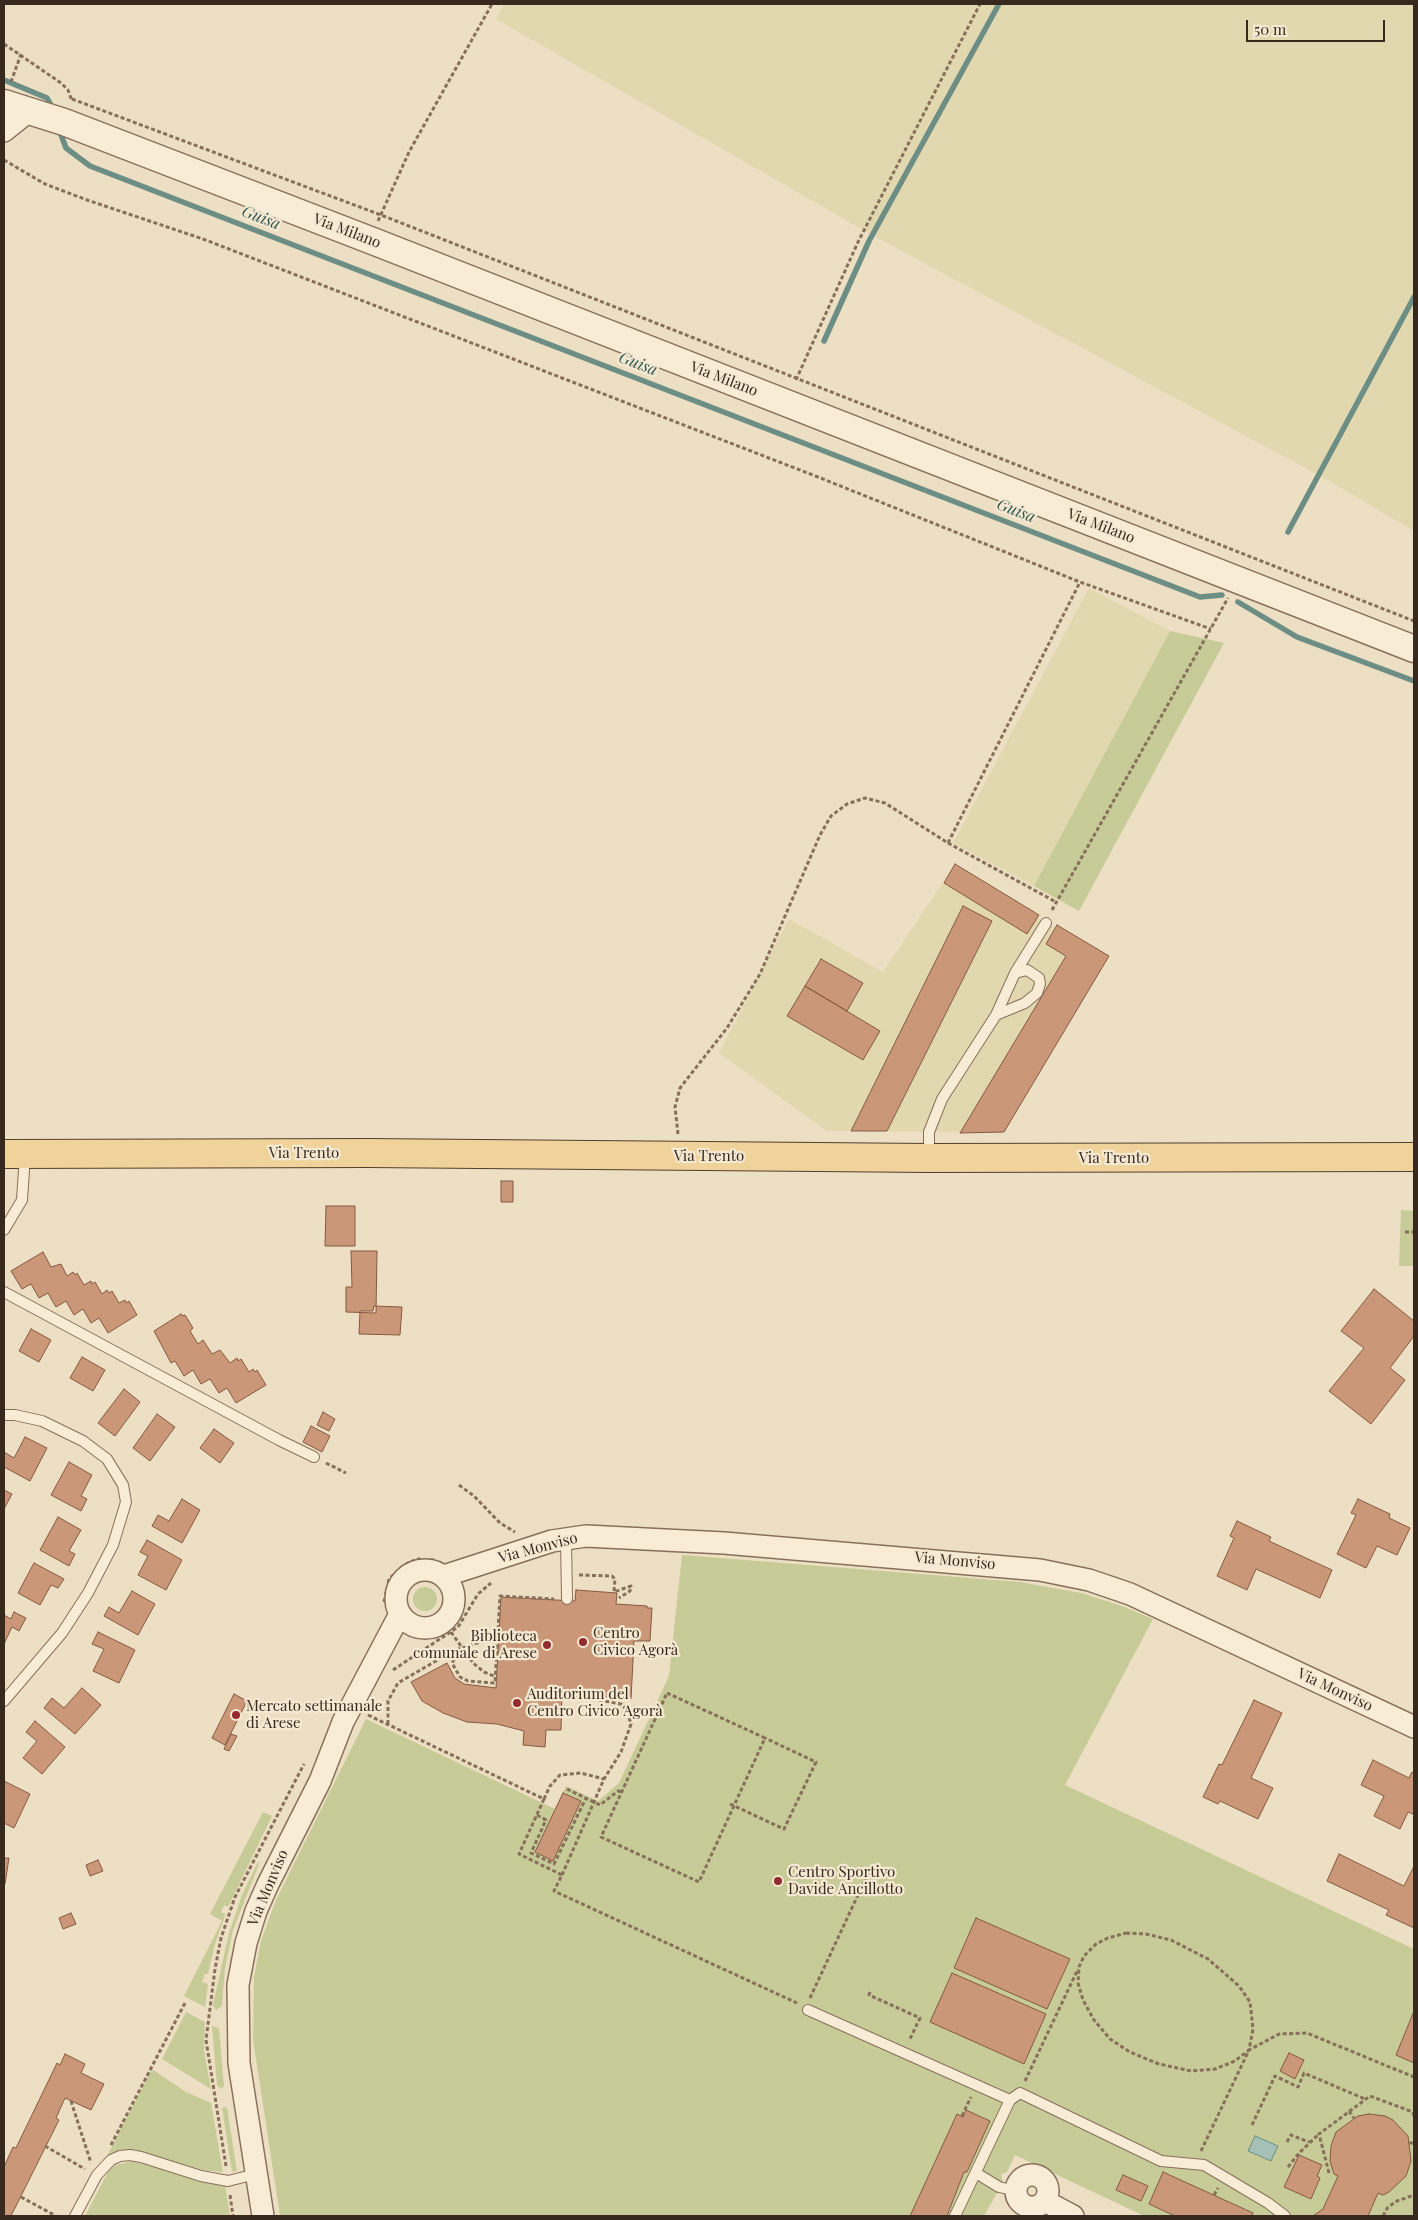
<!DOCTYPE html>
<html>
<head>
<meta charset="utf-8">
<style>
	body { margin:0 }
	#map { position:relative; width:1418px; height:2220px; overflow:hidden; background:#eddfc3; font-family:"Playfair Display",serif }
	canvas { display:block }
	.frame { position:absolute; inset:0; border:5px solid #37291e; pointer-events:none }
	.scale { position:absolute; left:1246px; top:20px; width:139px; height:22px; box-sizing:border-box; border:2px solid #37291e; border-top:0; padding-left:6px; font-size:15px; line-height:18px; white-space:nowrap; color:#37291e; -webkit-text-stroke:4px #f5e9d2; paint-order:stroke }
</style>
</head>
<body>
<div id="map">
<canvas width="1418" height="2220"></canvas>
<div class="frame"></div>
<div class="scale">50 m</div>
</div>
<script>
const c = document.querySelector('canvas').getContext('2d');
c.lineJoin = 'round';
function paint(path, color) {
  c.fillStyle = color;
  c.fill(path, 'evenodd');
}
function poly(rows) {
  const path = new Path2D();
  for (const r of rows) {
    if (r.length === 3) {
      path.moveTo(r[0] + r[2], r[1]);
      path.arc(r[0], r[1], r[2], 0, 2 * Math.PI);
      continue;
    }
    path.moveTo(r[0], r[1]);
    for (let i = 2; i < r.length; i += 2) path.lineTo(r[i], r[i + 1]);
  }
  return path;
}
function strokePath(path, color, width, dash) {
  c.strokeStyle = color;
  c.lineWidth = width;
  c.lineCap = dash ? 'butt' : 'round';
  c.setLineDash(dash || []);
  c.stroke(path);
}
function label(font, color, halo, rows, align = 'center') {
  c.font = font + ' "Playfair Display",serif';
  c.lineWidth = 4.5;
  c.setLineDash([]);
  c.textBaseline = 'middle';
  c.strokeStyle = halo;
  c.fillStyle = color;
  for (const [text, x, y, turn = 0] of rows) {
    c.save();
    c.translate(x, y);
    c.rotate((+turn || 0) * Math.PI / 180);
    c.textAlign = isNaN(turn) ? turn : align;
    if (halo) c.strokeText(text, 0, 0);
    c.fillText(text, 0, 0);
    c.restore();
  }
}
paint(poly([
	[504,4,1414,4,1414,531,1324,478,872,235,496,19],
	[1089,588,1170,631,1034,886,953,843],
	[955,864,1039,915,1037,918,1055,928,1057,925,1109,956,1004,1132,827,1131,719,1053,789,919,883,972]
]), '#e2d8b0');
paint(poly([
	[1170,631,1224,643,1079,911,1034,886],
	[1401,1210,1414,1211,1414,1266,1399,1266],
	[682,1555,1020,1582,1081,1593,1122,1606,1153,1619,1065,1785,1414,1949,1414,2216,1144,2216,1015,2155,1007,2172,1001,2174,1003,2182,984,2216,280,2216,253,2039,254,1977,261,1941,276,1900,366,1719,555,1809,566,1786,598,1801,619,1783,669,1676],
	[425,1599,12],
	[263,1812,272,1816,228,1907,224,1905,221,1912,225,1914,224,1919,215,1944,208,1974,205,1974,202,1982,208,1984,205,2007,184,1996,222,1921,210,1914],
	[260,1862,233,1930,225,1968,222,2006,216,2010,213,2005,229,1933,242,1895,257,1864],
	[186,2012,205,2022,204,2050,211,2089,162,2059],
	[212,2026,219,2028,224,2086,221,2089,217,2085],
	[152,2069,186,2092,211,2103,223,2172,203,2170,134,2150,117,2152,107,2156],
	[227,2107,237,2171,232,2172,222,2108],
	[131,2161,225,2185,230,2216,85,2216,109,2170,113,2166]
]), '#c7cb97');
const water = poly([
	[1255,2136,1278,2146,1271,2161,1248,2151,1255,2136]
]);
paint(water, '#a5c0b7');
strokePath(water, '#6c8e84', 1);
strokePath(poly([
	[4,80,47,98,51,105],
	[60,132,66,148,90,166,1200,597,1222,595],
	[824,341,869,241,999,4],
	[1288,532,1414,297],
	[1238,602,1297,637,1414,681]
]), '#6c8e84', 5.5);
const building = poly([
	[955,864,1039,915,1027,934,944,883,955,864],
	[963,906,992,921,887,1131,851,1131,963,906],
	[1057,925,1109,956,1004,1132,960,1133,1066,956,1046,944,1057,925],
	[821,959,863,983,847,1011,805,986,821,959],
	[805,986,880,1031,863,1060,787,1016,805,986],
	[501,1181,513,1181,513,1202,501,1202,501,1181],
	[326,1206,355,1206,355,1246,325,1246,326,1206],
	[351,1251,377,1251,376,1313,346,1312,346,1287,352,1287,351,1251],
	[43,1252,51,1267,61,1264,67,1276,73,1272,75,1275,77,1273,84,1285,91,1281,92,1284,95,1282,102,1294,107,1290,109,1293,112,1291,119,1303,125,1300,126,1303,129,1301,137,1315,108,1333,99,1318,91,1323,83,1309,74,1315,66,1301,56,1307,48,1293,39,1298,31,1284,22,1289,11,1271,43,1252],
	[1374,1289,1414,1321,1414,1336,1390,1368,1405,1380,1371,1424,1329,1391,1364,1348,1341,1331,1374,1289],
	[374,1306,402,1307,400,1335,359,1334,360,1311,373,1311,374,1306],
	[181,1314,182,1316,185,1315,193,1328,190,1331,198,1344,203,1340,212,1354,220,1350,230,1363,237,1358,238,1361,241,1359,249,1372,253,1369,255,1372,257,1370,266,1385,236,1403,227,1388,219,1393,210,1379,201,1384,193,1370,184,1376,175,1361,171,1363,154,1331,181,1314],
	[31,1329,51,1340,39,1362,19,1351,31,1329],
	[82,1357,105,1370,93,1391,70,1378,82,1357],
	[124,1389,140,1402,115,1436,98,1423,124,1389],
	[323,1412,335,1419,329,1431,317,1425,323,1412],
	[157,1414,175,1427,150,1461,133,1448,157,1414],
	[311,1426,330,1436,322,1452,303,1442,311,1426],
	[214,1429,234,1443,220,1463,200,1448,214,1429],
	[25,1437,47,1448,30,1481,4,1467,4,1452,14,1458,25,1437],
	[69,1462,92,1475,81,1496,87,1499,81,1511,51,1495,69,1462],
	[4,1490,12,1494,4,1509,4,1490],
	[182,1499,200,1510,182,1543,152,1526,158,1515,169,1521,182,1499],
	[1358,1499,1390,1514,1389,1518,1410,1528,1397,1555,1377,1546,1366,1568,1337,1554,1356,1515,1351,1513,1358,1499],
	[58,1517,81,1530,69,1551,75,1554,69,1566,40,1550,58,1517],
	[1237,1521,1271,1537,1269,1541,1332,1570,1320,1598,1256,1569,1247,1590,1217,1576,1234,1538,1230,1536,1237,1521],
	[147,1540,182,1560,166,1590,138,1575,148,1556,140,1552,147,1540],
	[34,1563,64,1579,58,1588,51,1585,40,1605,18,1593,34,1563],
	[576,1590,617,1593,616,1604,647,1606,647,1608,652,1608,650,1641,634,1641,631,1699,562,1693,561,1730,546,1730,545,1747,523,1745,524,1731,497,1724,467,1722,443,1713,422,1701,411,1682,447,1663,455,1678,464,1684,496,1688,501,1597,575,1601,576,1590],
	[132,1591,155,1604,138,1635,104,1616,109,1607,119,1613,132,1591],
	[14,1612,26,1618,19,1631,12,1627,4,1644,4,1615,11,1619,14,1612],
	[98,1632,135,1650,119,1683,93,1671,104,1649,92,1644,98,1632],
	[82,1688,101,1705,75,1734,44,1708,52,1698,64,1708,82,1688],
	[234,1694,247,1701,225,1745,212,1738,234,1694],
	[1254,1700,1282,1713,1251,1778,1273,1788,1258,1819,1220,1801,1218,1804,1203,1797,1219,1764,1222,1765,1254,1700],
	[35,1721,65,1747,42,1774,23,1758,37,1741,26,1732,35,1721],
	[231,1734,237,1736,229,1751,224,1749,231,1734],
	[1373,1760,1409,1778,1412,1772,1414,1773,1414,1811,1413,1814,1408,1812,1400,1829,1374,1816,1384,1796,1361,1785,1373,1760],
	[4,1781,30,1794,14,1828,4,1823,4,1781],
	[563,1793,581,1801,553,1861,535,1852,563,1793],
	[1339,1854,1404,1886,1414,1866,1414,1928,1386,1915,1389,1910,1327,1881,1339,1854],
	[4,1858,9,1858,5,1884,4,1884,4,1858],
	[98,1860,103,1871,90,1876,86,1865,98,1860],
	[71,1913,76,1924,63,1929,59,1918,71,1913],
	[976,1918,1070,1959,1047,2009,954,1968,976,1918],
	[952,1973,1046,2014,1024,2064,930,2022,952,1973],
	[1414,2011,1414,2063,1396,2055,1414,2011],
	[1289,2053,1304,2060,1295,2079,1280,2071,1289,2053],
	[65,2054,85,2064,81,2073,104,2084,91,2110,65,2098,56,2118,59,2120,11,2216,4,2216,4,2167,13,2147,16,2148,57,2063,60,2065,65,2054],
	[966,2110,990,2121,967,2172,964,2172,947,2216,910,2216,957,2114,963,2117,966,2110],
	[1369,2114,1385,2116,1393,2120,1408,2136,1411,2161,1406,2176,1389,2192,1383,2195,1378,2193,1368,2216,1313,2216,1323,2209,1338,2176,1334,2174,1330,2161,1331,2146,1336,2132,1358,2116,1369,2114],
	[1299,2155,1322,2165,1317,2176,1320,2178,1311,2199,1284,2187,1299,2155],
	[1163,2172,1253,2213,1252,2216,1175,2216,1149,2204,1163,2172],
	[1123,2175,1148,2186,1141,2201,1116,2190,1123,2175]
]);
paint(building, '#ca9879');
strokePath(building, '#855940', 1);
const service = poly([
	[996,1015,1025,1003,1037,993,1040,984,1039,978,1027,970,1015,973],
	[929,1158,929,1132,942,1099,996,1015,1015,973,1046,923],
	[4,1230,22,1200,25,1155],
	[4,1292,279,1440,314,1457],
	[4,1415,15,1415,42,1421,83,1441,107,1459,123,1485,126,1502,113,1545,88,1593,62,1633,4,1701],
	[566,1538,567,1599],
	[808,2010,1010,2100,1020,2093,1161,2161,1204,2165,1268,2203,1285,2216],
	[976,2173,999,2187,1016,2191],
	[75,2216,97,2175,111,2160,120,2156,130,2155,141,2157,201,2176,228,2181,256,2174],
	[955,2216,1010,2100]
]);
const minor = poly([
	[4,131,29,111],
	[425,1599,29],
	[444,1576,552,1541,586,1536,724,1543,1040,1570,1089,1580,1130,1594,1414,1727],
	[1032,2191,16],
	[1045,2201,1073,2216],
	[263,2216,239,2063,238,1985,246,1943,256,1911,268,1884,320,1781,343,1722,400,1614]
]);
const tertiary = poly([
	[4,103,64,122,370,240,1414,649]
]);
const primary = poly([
	[4,1154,368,1153,929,1158,1414,1157]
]);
strokePath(service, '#87705a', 12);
strokePath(minor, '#87705a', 24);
strokePath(tertiary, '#87705a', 29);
strokePath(primary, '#543f2e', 30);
strokePath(poly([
	[4,44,61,83,68,90,72,101],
	[11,82,21,54],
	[72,99,381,215,1414,621],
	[4,160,45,184,87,200,203,239,818,477,1080,582,1211,629],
	[378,221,409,152,492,4],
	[796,380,858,242,980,4],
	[948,843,1056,902],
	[1052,910,1228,598],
	[678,1134,675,1107,680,1088,727,1028,760,974,820,835,831,816,847,804,865,798,885,803,948,843,1080,582],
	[1405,1232,1414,1232],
	[326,1463,346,1473],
	[459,1485,474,1496,500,1523,515,1532],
	[579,1575,612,1576,615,1579,614,1592,631,1586,630,1591,619,1598],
	[384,1602,389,1579,404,1565,417,1559,434,1560],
	[451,1632,473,1663,484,1672,496,1677],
	[461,1648,452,1663,460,1677,468,1681,495,1683,500,1596,554,1599],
	[393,1670,458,1627,478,1594,491,1583],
	[667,1693,765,1738,699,1882,601,1837,667,1693],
	[368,1715,544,1799,519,1854,562,1875,554,1891,797,2003],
	[388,1724,388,1701,398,1683,453,1651,498,1636],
	[567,1789,600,1805,618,1791,622,1792],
	[544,1799,550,1786,560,1775,581,1773,604,1779],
	[730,1804,784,1829,816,1762,765,1738],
	[537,1815,546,1820,531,1853,554,1864,586,1798],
	[562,1875,604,1779,621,1752,631,1724,627,1710,621,1704,588,1698,562,1697],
	[1126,1933,1146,1934,1171,1940,1208,1959,1239,1986,1250,2002,1253,2029,1249,2050,1235,2061,1215,2069,1191,2071,1159,2064,1130,2052,1110,2039,1094,2020,1083,2000,1078,1983,1079,1967,1084,1956,1096,1944,1108,1938,1126,1933],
	[870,1992,869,1995,920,2018,909,2041],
	[810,1998,871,1867,894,1877],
	[1025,2081,1078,1969],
	[71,2101,91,2163],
	[1349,2111,1354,2118],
	[962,2116,971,2097],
	[1252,2125,1275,2076,1298,2087,1304,2073,1365,2099],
	[1287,2142,1291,2135,1309,2142],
	[1409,2143,1414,2143],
	[111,2145,185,2003],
	[45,2146,85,2169],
	[1201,2151,1249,2050,1279,2034,1307,2033,1414,2077],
	[226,2166,206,2040,215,1969,221,1938,235,1897,304,1764],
	[1288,2167,1299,2153,1319,2134],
	[1329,2173,1319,2134,1370,2096,1413,2112,1414,2118],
	[230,2195,233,2216],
	[1214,2195,1218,2188],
	[21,2197,56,2216],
	[1383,2216,1388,2207,1397,2201,1414,2195]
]), '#87705a', 3, [4, 2.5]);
strokePath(service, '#f8ecd6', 10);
strokePath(minor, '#f8ecd6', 21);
strokePath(tertiary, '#f8ecd6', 26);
strokePath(primary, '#f0d29b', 28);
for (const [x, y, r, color] of [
	[583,1642,5,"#942b30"],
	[547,1645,5,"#942b30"],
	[517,1703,5,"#942b30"],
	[236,1715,5,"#942b30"],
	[778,1881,5,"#942b30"]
]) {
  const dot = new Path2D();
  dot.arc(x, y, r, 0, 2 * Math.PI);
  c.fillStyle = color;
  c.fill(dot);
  strokePath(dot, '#f5e9d2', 2);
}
label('15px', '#37291e', '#f5e9d2', [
	["Via Milano",347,231,21],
	["Via Milano",724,379,21],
	["Via Milano",1101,526,21],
	["Via Trento",304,1153],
	["Via Trento",709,1156],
	["Via Trento",1114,1158],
	["Via Monviso",538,1548,-15],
	["Via Monviso",955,1561,5],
	["Via Monviso",1335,1690,25],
	["Via Monviso",268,1888,-67]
]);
label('15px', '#37291e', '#f5e9d2', [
	["Centro",593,1633],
	["Civico Agorà",593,1650],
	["Biblioteca",537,1636,"right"],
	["comunale di Arese",537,1653,"right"],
	["Auditorium del",527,1694],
	["Centro Civico Agorà",527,1711],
	["Mercato settimanale",246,1706],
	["di Arese",246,1723],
	["Centro Sportivo",788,1872],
	["Davide Ancillotto",788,1889]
], 'left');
label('italic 16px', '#2d5652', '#f5e9d2', [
	["Guisa",261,218,21],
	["Guisa",638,364,21],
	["Guisa",1016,511,21]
]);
</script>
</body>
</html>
